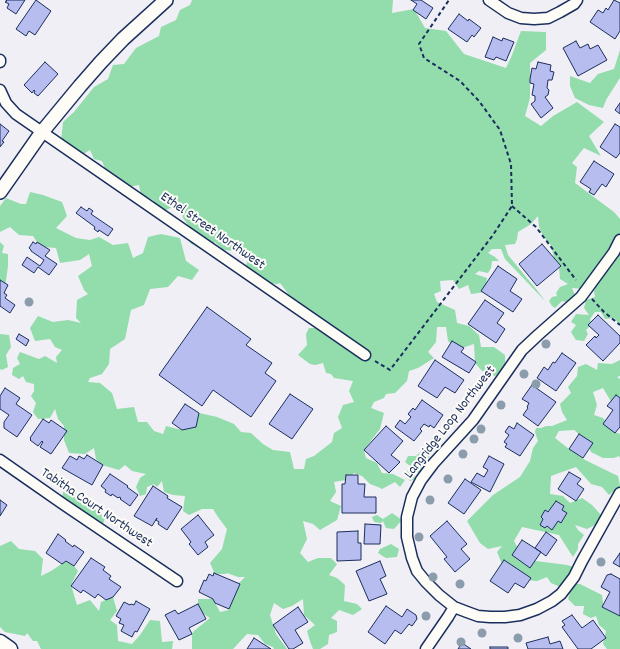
<!DOCTYPE html>
<html>
<head>
<meta charset="utf-8">
<style>
	body { margin:0 }
	canvas { display:block; background:#efeff5 }
</style>
</head>
<body>
<canvas width="620" height="649"></canvas>
<script>
const c = document.querySelector('canvas').getContext('2d');
c.lineJoin = 'round';
function paint(path, color) {
  c.fillStyle = color;
  c.fill(path, 'evenodd');
}
function poly(rows) {
  const path = new Path2D();
  for (const r of rows) {
    path.moveTo(r[0], r[1]);
    for (let i = 2; i < r.length; i += 2) path.lineTo(r[i], r[i + 1]);
  }
  return path;
}
function strokePath(path, color, width, dash) {
  c.strokeStyle = color;
  c.lineWidth = width;
  c.lineCap = dash ? 'butt' : 'round';
  c.setLineDash(dash || []);
  c.stroke(path);
}
function label(font, color, halo, rows, align = 'center') {
  c.font = font + ' Dekko,sans-serif';
  c.lineWidth = 4;
  c.setLineDash([]);
  c.textBaseline = 'middle';
  c.strokeStyle = halo;
  c.fillStyle = color;
  for (const [text, x, y, turn = 0] of rows) {
    c.save();
    c.translate(x, y);
    c.rotate((+turn || 0) * Math.PI / 180);
    c.textAlign = isNaN(turn) ? turn : align;
    if (halo) c.strokeText(text, 0, 0);
    c.fillText(text, 0, 0);
    c.restore();
  }
}
paint(poly([
	[192,0,393,0,392,13,414,9,425,28,446,31,464,54,506,68,512,55,521,31,546,32,546,50,530,63,530,98,525,116,541,126,553,116,577,102,604,122,589,136,601,156,584,148,572,163,577,167,575,183,614,212,620,219,620,325,614,318,605,319,601,312,595,312,590,319,592,324,586,330,588,334,584,341,576,340,571,332,576,325,571,322,576,314,589,315,584,308,586,300,595,297,594,291,597,281,584,289,572,288,575,295,569,303,562,301,555,308,552,306,549,301,552,297,557,296,556,293,560,287,568,284,560,279,559,267,554,258,551,245,543,236,539,227,538,216,531,224,518,232,517,239,515,244,505,245,508,255,536,289,546,302,505,259,501,249,492,249,488,253,495,257,499,261,492,261,491,268,488,273,479,271,475,274,487,278,485,292,471,294,468,285,459,289,453,280,440,281,441,291,434,294,437,302,455,310,457,323,469,326,479,335,481,347,494,347,505,355,505,368,495,376,482,371,475,363,474,344,459,349,451,344,448,341,446,327,437,327,436,342,428,352,434,358,418,368,409,371,407,381,395,393,386,394,384,398,374,402,371,408,384,413,380,429,364,450,366,458,377,463,382,473,393,474,405,480,400,487,395,482,382,489,378,487,370,484,362,476,354,473,346,480,334,482,336,492,330,501,341,506,337,520,320,530,313,524,303,521,307,539,300,553,308,562,318,558,331,558,337,564,329,575,337,578,345,585,344,601,357,604,362,609,353,615,339,610,331,618,337,621,337,632,329,635,328,644,320,649,313,649,310,641,307,631,315,625,304,615,303,599,292,606,283,609,274,603,270,615,276,634,287,649,274,649,273,647,265,644,258,635,247,634,233,649,192,649,192,634,194,631,210,618,202,613,198,604,198,599,213,599,220,612,229,610,235,587,245,577,238,577,227,573,226,574,215,574,210,563,222,549,227,529,218,517,213,509,202,509,189,515,183,511,185,496,173,495,164,492,162,481,157,487,154,484,147,487,146,494,140,496,136,487,140,478,146,474,132,471,125,465,119,470,102,465,96,459,94,448,85,454,69,453,64,440,64,426,58,419,55,409,50,418,38,419,33,412,36,403,31,396,34,391,34,384,26,382,23,376,19,379,12,375,13,368,20,364,17,358,20,352,39,359,45,356,57,363,56,357,62,350,55,347,50,339,35,341,30,328,38,316,53,322,68,320,81,323,76,318,77,300,88,294,84,290,78,276,92,266,89,254,80,260,60,263,56,248,43,247,37,242,33,236,19,235,10,227,0,232,0,206,6,198,21,204,26,204,30,192,43,195,62,202,67,216,56,228,76,238,90,240,99,237,113,245,128,243,133,258,143,253,148,237,161,234,180,238,186,261,199,270,192,280,178,276,168,287,150,289,144,305,131,310,125,339,110,349,109,364,102,374,90,378,88,382,100,383,112,393,117,409,134,407,138,422,147,422,154,431,163,434,166,426,182,430,196,427,199,413,217,417,234,424,241,432,251,433,263,444,273,450,290,452,294,469,304,469,306,459,314,456,332,442,334,433,342,428,338,417,343,405,354,402,349,391,353,381,334,378,331,374,326,373,323,363,315,365,310,364,298,355,307,345,306,334,309,328,322,328,313,315,302,318,295,310,298,300,290,300,287,292,280,283,277,284,268,283,245,269,248,259,235,251,223,250,215,242,212,245,201,249,190,243,191,229,183,218,179,204,166,210,158,209,153,200,141,195,139,185,128,187,119,179,110,180,102,161,94,159,90,150,85,153,73,156,61,141,63,122,74,112,94,87,108,79,113,65,124,64,136,48,159,36,161,27,176,20,180,10,190,5],
	[620,50,620,78,606,100,603,108,589,105,575,98,570,86,570,76,590,83,598,74,614,69],
	[0,242,4,246,2,253,8,254,8,266,5,287,0,287],
	[0,334,9,335,11,347,6,355,8,367,2,370,0,369],
	[620,360,620,376,617,377,620,379,620,410,616,410,603,388,593,392,597,405,594,415,603,418,613,431,620,434,620,458,619,456,614,458,603,458,591,452,586,440,574,430,559,431,555,438,569,449,585,460,618,476,620,486,609,495,602,487,591,484,576,467,551,476,550,494,563,496,570,503,582,498,592,505,601,515,597,524,587,529,575,525,578,530,584,535,578,544,578,549,573,557,559,535,522,527,514,541,523,558,536,561,567,565,574,567,575,584,580,584,602,595,603,603,613,606,620,607,620,649,607,649,603,644,606,631,599,625,596,616,591,618,583,614,584,606,575,606,568,599,572,585,558,586,551,583,547,577,537,581,525,580,502,564,497,552,502,546,488,549,480,543,467,521,493,495,520,477,530,461,533,448,538,441,535,432,536,428,541,428,546,426,552,426,567,420,562,412,560,404,571,393,568,387,577,376,578,367,586,364,597,370,598,363,612,364],
	[433,437,437,440,431,449,432,453,429,458,420,462,422,466,421,472,414,473,415,479,410,481,405,476,410,466,405,462,408,456,416,456,428,445],
	[73,491,78,494,78,498,86,499,87,505,94,506,97,513,101,513,105,518,103,524,98,524,78,511,75,505,73,505,71,501,66,503,62,498,63,492],
	[392,513,402,520,394,529,386,528,383,521,381,523,374,522,372,517,377,515,383,519],
	[11,541,19,549,35,551,43,559,41,576,51,571,66,561,74,566,78,571,71,585,77,605,90,600,99,611,101,602,113,597,117,611,110,620,117,625,118,641,132,644,140,635,150,620,160,621,162,642,173,641,172,649,41,649,37,641,33,641,27,633,25,636,5,632,0,627,0,546],
	[391,544,399,549,397,557,386,558,378,553,380,549]
]), '#93dcab');
const building = poly([
	[6,0,25,0,16,14,7,8,9,4,5,2,7,1,6,0],
	[36,0,51,11,35,35,29,31,26,36,16,29,36,0],
	[411,0,421,0,433,8,426,19,413,10,417,4,411,0],
	[614,0,620,3,620,31,615,39,590,22,598,10,603,13,606,8,608,10,614,0],
	[459,14,468,21,469,19,481,28,474,37,472,35,467,42,448,29,459,14],
	[493,37,502,41,503,38,514,42,506,61,496,57,494,60,485,57,493,37],
	[576,41,580,48,588,44,590,49,598,45,607,60,578,76,563,48,576,41],
	[45,62,58,74,38,96,34,93,35,91,34,90,32,93,24,85,45,62],
	[538,62,551,65,550,71,554,72,552,80,548,80,547,88,549,90,548,95,545,97,553,108,541,118,531,104,535,101,535,96,532,95,534,84,530,83,530,79,532,68,536,69,538,62],
	[620,103,620,114,615,110,620,103],
	[0,124,9,131,2,141,4,142,0,147,0,124],
	[615,124,620,127,620,153,616,158,600,147,615,124],
	[594,161,614,174,606,187,602,184,594,195,589,192,591,189,580,182,594,161],
	[81,207,87,211,89,208,93,211,91,214,113,229,108,236,99,230,98,232,94,229,95,227,76,213,81,207],
	[33,242,36,244,37,242,50,250,45,256,57,264,49,275,38,267,34,273,22,265,27,257,40,266,44,260,31,251,31,250,29,248,33,242],
	[542,244,561,266,537,286,519,264,542,244],
	[498,266,517,279,510,291,522,299,513,312,481,291,498,266],
	[0,280,8,285,4,293,7,295,5,298,15,305,10,313,0,306,0,280],
	[485,300,504,313,497,323,505,329,496,343,468,324,485,300],
	[207,307,251,339,246,345,272,363,265,373,276,381,251,417,213,390,202,406,159,375,207,307],
	[598,315,620,336,620,343,603,361,586,345,595,336,596,338,599,335,588,325,598,315],
	[19,334,29,340,26,346,16,339,19,334],
	[452,341,464,348,461,352,476,362,469,373,442,357,452,341],
	[562,353,576,363,556,391,537,378,544,367,548,370,553,362,555,363,562,353],
	[435,360,464,380,455,393,445,387,437,398,418,386,435,360],
	[532,385,556,402,538,426,523,415,528,408,527,407,529,403,522,399,532,385],
	[5,388,20,398,16,404,32,415,17,437,4,428,4,422,9,415,0,409,0,396,5,388],
	[290,394,313,409,292,439,269,424,290,394],
	[616,395,620,398,620,427,615,433,603,424,613,410,607,406,616,395],
	[422,400,443,415,434,428,430,425,429,427,424,424,420,429,422,431,414,441,395,427,400,420,405,424,411,417,408,414,413,408,415,410,422,400],
	[185,404,199,413,196,427,182,430,172,423,185,404],
	[43,419,49,423,51,420,67,431,51,454,40,447,43,442,42,441,38,446,30,440,31,439,30,438,43,419],
	[517,423,534,435,520,456,505,447,507,444,504,442,509,435,505,432,509,426,514,429,517,423],
	[386,426,403,441,391,455,400,462,389,473,364,450,386,426],
	[579,434,593,443,583,458,569,449,579,434],
	[87,455,103,465,92,485,62,468,70,456,77,460,79,456,84,459,87,455],
	[489,456,504,464,490,492,471,482,477,473,484,477,488,470,483,467,489,456],
	[569,472,581,479,577,484,584,489,576,501,558,489,569,472],
	[110,474,128,486,127,487,138,495,130,506,120,499,121,498,119,497,118,498,112,494,111,496,105,492,106,490,101,486,110,474],
	[346,475,358,475,358,484,365,484,364,497,376,497,376,513,342,513,342,484,345,484,346,475],
	[465,479,481,490,464,514,448,503,465,479],
	[153,486,168,496,167,498,182,507,167,530,158,524,159,522,156,520,157,518,152,526,134,516,153,486],
	[0,500,7,505,0,516,0,500],
	[556,501,564,506,562,510,567,513,561,523,558,521,552,530,547,526,545,528,540,525,543,519,541,517,545,510,548,512,556,501],
	[198,515,214,535,205,542,208,547,198,555,189,544,191,542,181,529,198,515],
	[447,521,467,544,461,549,470,559,455,572,444,559,447,557,430,536,447,521],
	[365,524,381,525,380,544,364,544,365,524],
	[358,531,358,543,361,543,361,560,337,561,337,532,358,531],
	[546,532,557,540,546,556,535,548,546,532],
	[58,534,66,540,65,541,73,547,74,545,84,552,74,566,66,561,62,564,46,553,58,534],
	[522,540,541,552,530,568,512,555,522,540],
	[620,553,620,567,613,563,620,553],
	[91,558,105,567,103,570,111,576,109,579,121,587,113,597,106,600,98,594,95,598,83,590,81,593,71,586,91,558],
	[504,560,531,578,524,588,515,583,508,593,490,581,504,560],
	[380,561,386,576,380,579,387,594,369,601,356,571,380,561],
	[214,573,240,584,229,609,215,603,213,599,199,592,204,580,206,581,209,574,213,576,214,573],
	[611,574,620,579,620,616,602,607,610,592,601,587,607,575,611,574],
	[136,601,150,609,137,632,135,631,132,637,121,631,124,625,119,623,121,619,116,616,124,602,130,605,131,604,134,605,136,601],
	[198,604,206,619,189,628,192,634,179,640,165,615,175,610,178,614,198,604],
	[386,606,402,617,407,609,416,615,417,619,412,626,409,624,401,634,395,630,385,644,368,632,386,606],
	[298,607,308,622,295,630,303,643,293,649,289,649,273,625,298,607],
	[572,615,582,628,593,620,606,638,591,649,578,649,562,627,565,625,562,621,572,615],
	[548,637,550,644,560,641,563,649,528,649,526,643,548,637],
	[254,638,271,649,247,649,254,638],
	[462,643,471,649,458,649,462,643],
	[490,647,508,647,508,649,490,649,490,647]
]);
paint(building, '#b7bdee');
strokePath(building, '#1b2f5e', 1);
const minor = poly([
	[489,0,508,13,521,18,534,19,548,18,560,12,574,4,577,0],
	[0,60,0,62],
	[0,90,6,103,16,114,365,355],
	[620,240,614,252,581,297,538,335,522,350,473,420,433,464,421,480,412,497,407,517,407,537,412,558,417,571,426,582,439,595,454,607,467,612,478,616,490,617,505,617,520,615,537,609,552,601,561,594,574,577,582,561,620,493],
	[0,460,63,504,177,581],
	[426,649,448,617,454,607]
]);
const tertiary = poly([
	[0,192,42,132,80,86,101,62,123,39,166,0]
]);
const secondary = poly([
	[0,642,10,649]
]);
strokePath(minor, '#1b2f5e', 13);
strokePath(tertiary, '#1b2f5e', 16);
strokePath(secondary, '#1b2f5e', 17);
strokePath(poly([
	[512,206,536,227,576,280],
	[592,299,604,312,620,325],
	[375,361,390,370,493,235,512,206,511,164,500,130,479,101,460,81,424,58,419,44,449,0]
]), '#1b2f5e', 2, [4, 3]);
strokePath(minor, '#fdfcf7', 10);
strokePath(tertiary, '#fdfcf7', 13);
strokePath(secondary, '#fdfcf7', 14);
c.fillStyle = '#8b9dac';
for (const [x, y] of [
	[29,302],
	[546,344],
	[524,374],
	[536,384],
	[501,405],
	[481,429],
	[474,439],
	[463,454],
	[448,479],
	[430,500],
	[419,537],
	[601,562],
	[433,577],
	[460,584],
	[426,616],
	[482,633],
	[518,638],
	[461,642]
]) {
  c.beginPath();
  c.arc(x, y, 4.5, 0, 2 * Math.PI);
  c.fill();
}
label('14px', '#1b2f5e', '#fdfcf7', [
	["Ethel Street Northwest",212,232,35],
	["Langridge Loop Northwest",451,423,-52],
	["Tabitha Court Northwest",96,509,34]
]);
</script>
</body>
</html>
